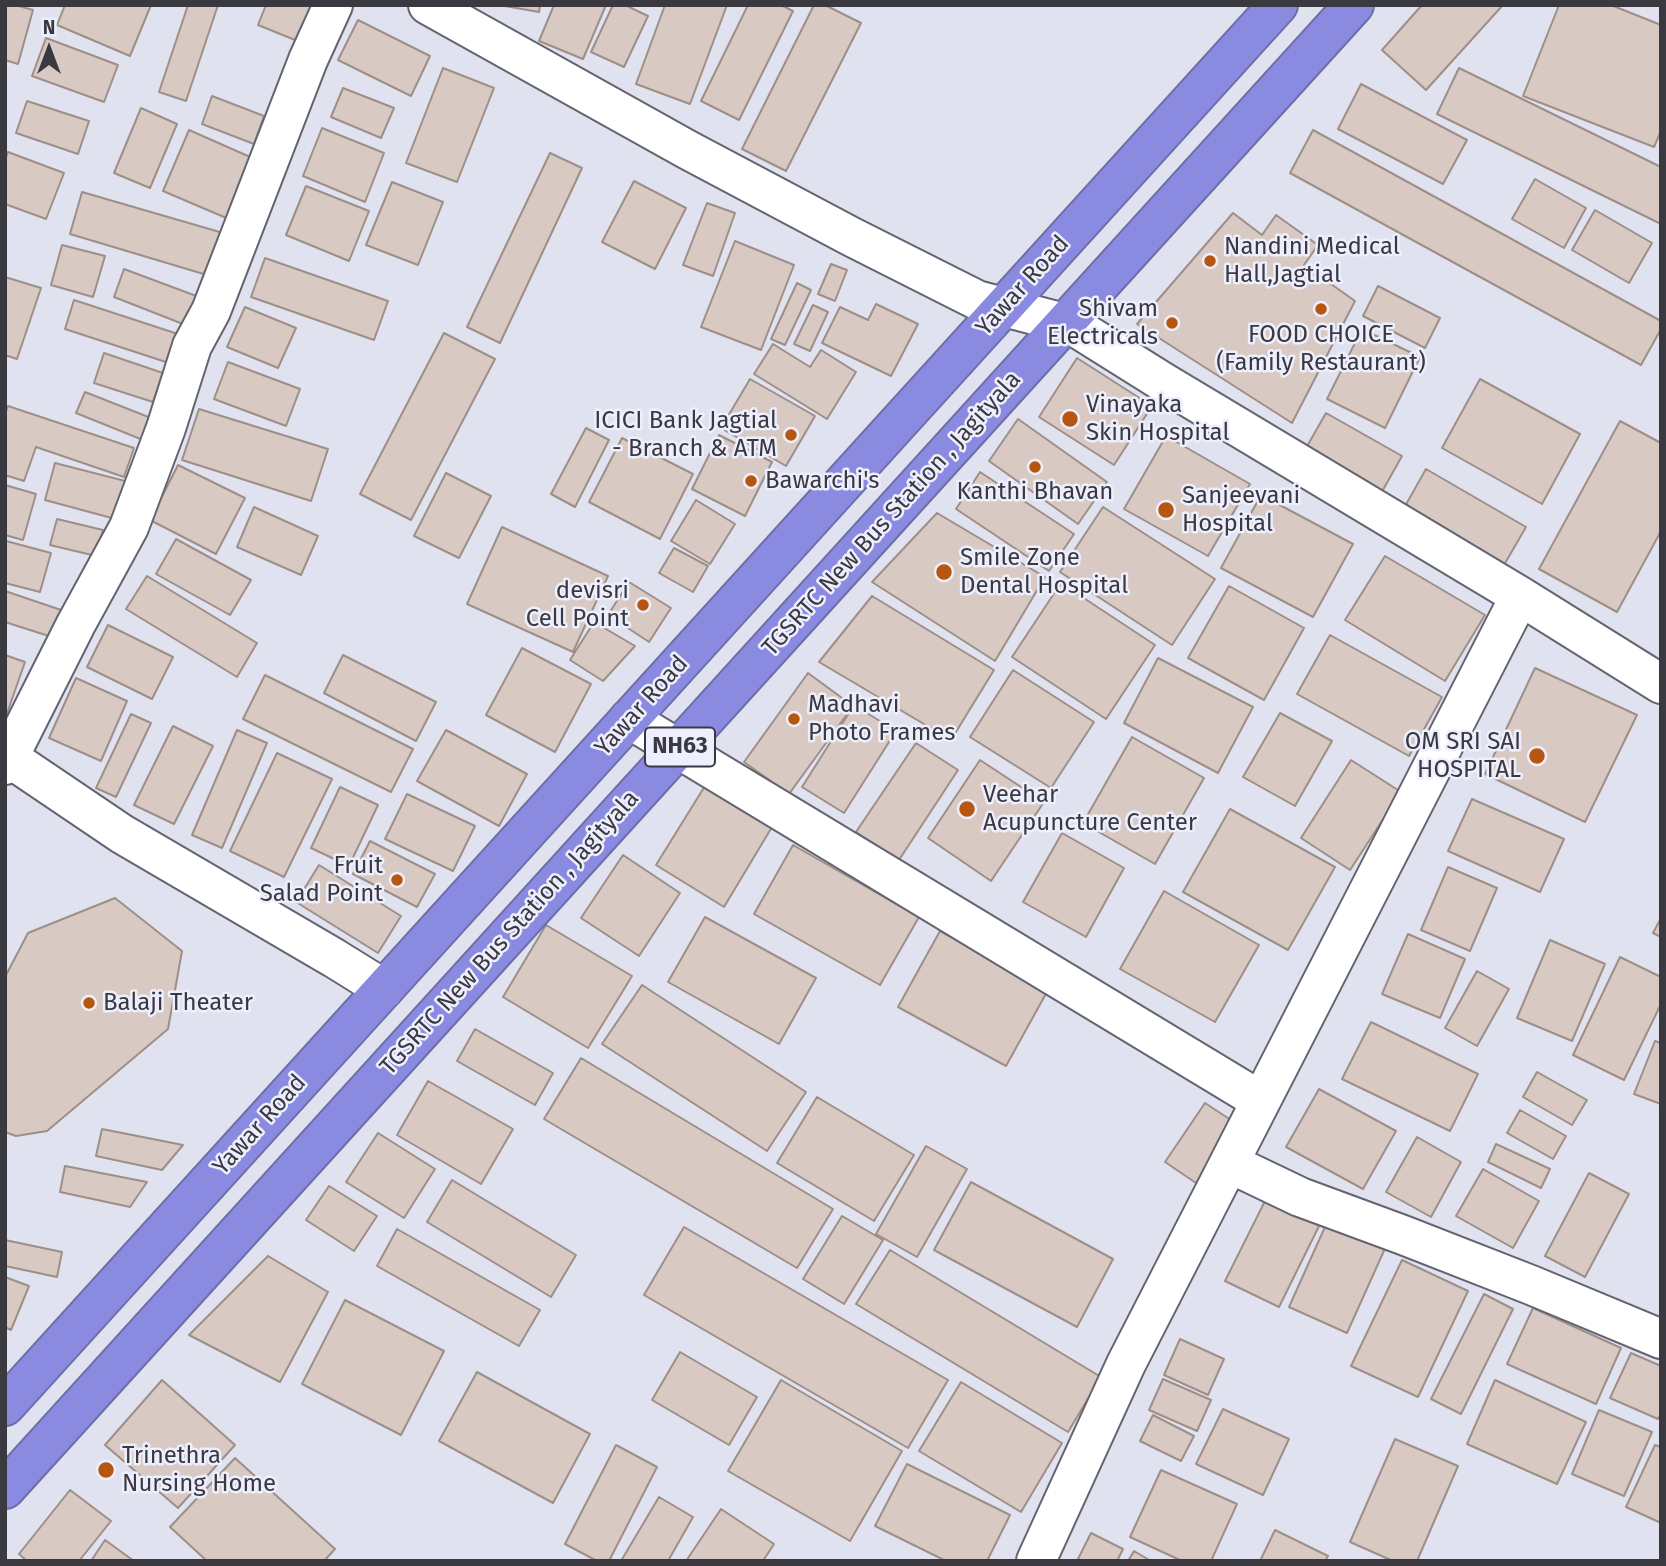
<!DOCTYPE html>
<html>
<head>
<meta charset="utf-8">
<style>
	body { margin:0 }
	#map { position:relative; width:1666px; height:1566px; overflow:hidden; background:#e1e2f0; font-family:"Fira Sans",sans-serif }
	canvas { display:block }
	.frame { position:absolute; inset:0; border:7px solid #39393f; pointer-events:none }
	.north { position:absolute; left:14px; top:14px; width:70px; height:70px; -webkit-text-stroke:5px #eeeffe; paint-order:stroke; rotate:0deg; font-size:19px; font-weight:700; line-height:28px; text-align:center; color:#39393f }
	.north::after { content:''; display:block; margin:auto; width:24px; height:32px; background:#39393f; clip-path:polygon(50% 0,100% 100%,50% 72%,0 100%) }
</style>
</head>
<body>
<div id="map">
<canvas width="1666" height="1566"></canvas>
<div class="frame"></div>
<div class="north">N</div>
</div>
<script>
const c = document.querySelector('canvas').getContext('2d');
c.lineJoin = 'round';
function paint(path, color) {
  c.fillStyle = color;
  c.fill(path, 'evenodd');
}
function poly(rows) {
  const path = new Path2D();
  for (const r of rows) {
    path.moveTo(r[0], r[1]);
    for (let i = 2; i < r.length; i += 2) path.lineTo(r[i], r[i + 1]);
  }
  return path;
}
function strokePath(path, color, width, dash) {
  c.strokeStyle = color;
  c.lineWidth = width;
  c.lineCap = dash ? 'butt' : 'round';
  c.setLineDash(dash || []);
  c.stroke(path);
}
function label(font, color, halo, rows, align = 'center') {
  c.font = font + ' "Fira Sans",sans-serif';
  c.lineWidth = 5;
  c.setLineDash([]);
  c.textBaseline = 'middle';
  c.strokeStyle = halo;
  c.fillStyle = color;
  for (const [text, x, y, turn = 0] of rows) {
    c.save();
    c.translate(x, y);
    c.rotate((+turn || 0) * Math.PI / 180);
    c.textAlign = isNaN(turn) ? turn : align;
    if (halo) c.strokeText(text, 0, 0);
    c.fillText(text, 0, 0);
    c.restore();
  }
}
const building = poly([
	[5,5,15,5,33,10,18,64,5,60,5,5],
	[65,5,151,5,130,56,57,25,65,5],
	[188,5,218,5,186,101,159,92,188,5],
	[266,5,321,5,305,44,258,25,266,5],
	[499,5,540,5,539,12,499,5],
	[554,5,606,5,583,59,539,41,554,5],
	[613,5,625,5,648,16,624,67,591,52,613,5],
	[665,5,727,5,690,104,636,84,665,5],
	[748,5,781,5,793,11,739,120,701,101,748,5],
	[814,5,825,5,861,23,786,171,742,149,814,5],
	[1422,5,1503,5,1426,90,1382,50,1422,5],
	[1559,5,1611,5,1661,25,1661,131,1654,147,1523,96,1559,5],
	[358,20,430,56,411,96,338,60,358,20],
	[46,38,118,65,104,102,32,76,46,38],
	[443,68,494,88,457,182,406,163,443,68],
	[1459,68,1661,167,1661,224,1437,114,1459,68],
	[1361,84,1467,140,1443,184,1338,129,1361,84],
	[343,88,394,108,381,138,331,117,343,88],
	[212,96,264,116,254,144,202,124,212,96],
	[27,101,89,121,78,154,16,133,27,101],
	[141,108,177,124,150,188,114,173,141,108],
	[322,128,384,153,365,202,303,176,322,128],
	[189,130,257,160,231,220,163,191,189,130],
	[1313,130,1661,321,1661,329,1641,365,1290,173,1313,130],
	[8,152,64,173,46,219,5,204,5,159,8,152],
	[550,153,582,168,500,343,467,327,550,153],
	[1535,179,1586,208,1564,248,1512,219,1535,179],
	[634,181,686,208,655,269,602,242,634,181],
	[392,182,443,202,418,265,366,245,392,182],
	[306,186,369,211,349,261,286,235,306,186],
	[82,192,230,235,217,278,70,234,82,192],
	[707,203,735,213,713,276,683,265,707,203],
	[1595,210,1652,243,1629,283,1572,250,1595,210],
	[1233,213,1262,235,1276,215,1318,245,1304,265,1355,301,1292,423,1137,324,1233,213],
	[735,241,794,265,761,350,701,327,735,241],
	[62,245,105,256,93,297,51,285,62,245],
	[265,258,388,301,374,340,251,297,265,258],
	[831,264,847,270,835,301,818,294,831,264],
	[124,269,199,297,188,326,114,297,124,269],
	[5,277,41,288,17,359,5,355,5,277],
	[797,283,811,290,785,345,771,339,797,283],
	[1378,286,1440,318,1425,348,1363,316,1378,286],
	[74,300,178,334,169,363,65,329,74,300],
	[876,304,918,324,891,376,822,343,840,307,868,320,876,304],
	[813,305,828,312,810,351,794,344,813,305],
	[245,307,296,328,278,368,227,347,245,307],
	[1362,329,1420,357,1385,428,1327,399,1362,329],
	[444,333,495,359,411,520,360,494,444,333],
	[773,344,810,367,821,350,856,372,827,419,754,374,773,344],
	[104,353,163,373,153,402,94,383,104,353],
	[1077,358,1152,406,1114,465,1039,417,1077,358],
	[228,362,300,389,286,426,214,399,228,362],
	[750,379,815,416,786,466,721,428,750,379],
	[1480,379,1580,434,1542,504,1442,448,1480,379],
	[85,392,151,418,143,440,76,413,85,392],
	[8,406,134,448,124,477,36,447,24,481,5,475,5,413,8,406],
	[199,409,328,449,311,501,182,460,199,409],
	[1326,413,1402,456,1379,497,1302,455,1326,413],
	[1018,419,1107,482,1078,524,989,461,1018,419],
	[1620,421,1661,443,1661,531,1617,612,1539,569,1620,421],
	[586,428,609,440,575,507,551,494,586,428],
	[719,435,772,462,745,516,692,489,719,435],
	[1166,436,1250,484,1208,556,1124,509,1166,436],
	[622,438,693,474,660,539,589,502,622,438],
	[55,463,129,482,119,520,45,500,55,463],
	[178,465,245,498,216,554,150,520,178,465],
	[1426,469,1526,527,1504,565,1404,508,1426,469],
	[980,472,1074,534,1049,571,956,509,980,472],
	[446,473,491,496,459,558,414,536,446,473],
	[5,485,36,494,23,540,5,535,5,485],
	[1261,495,1353,544,1313,617,1221,568,1261,495],
	[696,500,735,524,710,564,671,541,696,500],
	[254,507,318,536,301,575,237,547,254,507],
	[1103,507,1215,579,1172,645,1060,572,1103,507],
	[937,513,1045,577,995,661,872,582,937,513],
	[57,519,103,530,96,556,50,545,57,519],
	[502,527,608,576,573,652,467,604,502,527],
	[176,539,251,580,230,615,156,574,176,539],
	[6,541,51,553,40,592,5,583,6,541],
	[674,548,708,566,693,592,659,573,674,548],
	[1385,556,1485,615,1445,681,1345,620,1385,556],
	[147,576,257,643,237,677,126,609,147,576],
	[629,582,671,608,649,642,608,615,629,582],
	[1061,583,1155,645,1106,719,1012,657,1061,583],
	[1229,586,1304,628,1264,700,1188,658,1229,586],
	[5,591,64,611,55,638,5,622,5,591],
	[872,596,994,670,951,740,819,662,872,596],
	[594,622,635,646,603,681,570,660,594,622],
	[108,625,173,657,152,699,87,667,108,625],
	[1330,635,1442,697,1409,756,1297,694,1330,635],
	[522,648,591,684,555,752,486,715,522,648],
	[5,655,25,662,5,719,5,655],
	[343,655,436,702,416,741,324,693,343,655],
	[1158,658,1253,707,1218,773,1124,723,1158,658],
	[1535,668,1637,715,1585,822,1485,774,1535,668],
	[1013,670,1094,722,1051,788,970,737,1013,670],
	[808,673,853,706,789,794,744,762,808,673],
	[265,675,413,749,391,792,243,719,265,675],
	[76,678,127,701,101,761,49,738,76,678],
	[854,705,896,731,844,813,802,787,854,705],
	[1280,713,1332,741,1295,806,1243,777,1280,713],
	[131,714,151,723,116,797,96,788,131,714],
	[173,726,213,746,174,824,134,805,173,726],
	[237,730,267,743,222,848,192,835,237,730],
	[446,730,527,774,499,826,417,781,446,730],
	[1132,737,1204,778,1155,864,1083,823,1132,737],
	[916,743,958,770,899,860,856,832,916,743],
	[277,753,332,779,284,877,230,851,277,753],
	[980,760,1044,802,991,881,928,838,980,760],
	[1351,760,1401,792,1350,870,1301,838,1351,760],
	[708,781,775,822,724,907,656,865,708,781],
	[340,787,378,805,349,866,311,848,340,787],
	[407,794,475,826,453,871,385,839,407,794],
	[1472,799,1564,839,1540,892,1448,851,1472,799],
	[1230,809,1335,867,1288,950,1183,892,1230,809],
	[1062,833,1124,868,1086,937,1023,902,1062,833],
	[370,841,435,874,417,907,353,874,370,841],
	[793,845,919,917,880,985,754,914,793,845],
	[623,855,680,893,639,956,581,918,623,855],
	[319,865,401,916,378,953,296,902,319,865],
	[1448,867,1497,888,1470,951,1421,930,1448,867],
	[1164,891,1259,945,1215,1022,1120,969,1164,891],
	[115,898,182,951,168,1029,47,1131,16,1136,5,1132,5,977,28,933,115,898],
	[705,917,816,978,779,1044,668,982,705,917],
	[1661,918,1661,937,1653,933,1661,918],
	[546,925,632,976,588,1048,503,997,546,925],
	[940,931,1048,990,1006,1066,898,1007,940,931],
	[1408,934,1465,959,1440,1018,1382,994,1408,934],
	[1550,940,1605,964,1572,1041,1517,1018,1550,940],
	[1620,957,1661,977,1661,1004,1624,1080,1573,1055,1620,957],
	[1477,971,1509,989,1477,1046,1445,1028,1477,971],
	[642,985,806,1092,767,1151,602,1044,642,985],
	[1371,1022,1478,1074,1450,1131,1342,1079,1371,1022],
	[475,1029,553,1073,535,1105,457,1061,475,1029],
	[1655,1041,1661,1043,1661,1104,1634,1094,1655,1041],
	[581,1058,833,1209,797,1268,544,1119,581,1058],
	[1537,1072,1587,1100,1572,1125,1523,1097,1537,1072],
	[428,1081,513,1129,481,1184,397,1135,428,1081],
	[1319,1089,1396,1131,1363,1189,1286,1147,1319,1089],
	[817,1097,914,1155,874,1221,777,1163,817,1097],
	[1205,1103,1237,1124,1196,1183,1165,1162,1205,1103],
	[1520,1110,1566,1136,1553,1159,1507,1133,1520,1110],
	[102,1129,183,1145,162,1170,96,1156,102,1129],
	[378,1133,435,1169,404,1218,346,1182,378,1133],
	[1417,1137,1461,1162,1431,1217,1386,1192,1417,1137],
	[1496,1144,1550,1169,1541,1188,1488,1162,1496,1144],
	[926,1146,967,1169,917,1257,876,1234,926,1146],
	[65,1166,147,1182,130,1207,60,1192,65,1166],
	[1483,1169,1539,1201,1513,1248,1456,1216,1483,1169],
	[1589,1173,1629,1194,1585,1277,1545,1256,1589,1173],
	[452,1180,576,1255,551,1297,427,1222,452,1180],
	[971,1182,1113,1259,1077,1327,934,1250,971,1182],
	[329,1186,377,1216,354,1251,306,1220,329,1186],
	[1268,1195,1321,1222,1279,1307,1225,1281,1268,1195],
	[842,1216,883,1240,844,1304,803,1279,842,1216],
	[1329,1218,1387,1244,1347,1333,1289,1307,1329,1218],
	[684,1227,948,1380,908,1448,644,1295,684,1227],
	[397,1229,540,1310,519,1346,377,1266,397,1229],
	[5,1240,62,1252,57,1277,5,1266,5,1240],
	[890,1250,1101,1377,1068,1432,856,1304,890,1250],
	[268,1256,328,1292,280,1382,189,1335,268,1256],
	[1402,1260,1468,1291,1418,1397,1351,1366,1402,1260],
	[5,1277,29,1286,11,1330,5,1327,5,1277],
	[1484,1294,1513,1309,1461,1414,1431,1399,1484,1294],
	[345,1300,444,1351,401,1435,302,1384,345,1300],
	[1533,1308,1621,1348,1596,1404,1507,1364,1533,1308],
	[1180,1339,1224,1359,1208,1395,1164,1375,1180,1339],
	[680,1352,757,1397,729,1445,652,1400,680,1352],
	[1631,1353,1661,1366,1661,1413,1658,1419,1610,1398,1631,1353],
	[477,1372,590,1434,553,1503,439,1441,477,1372],
	[1163,1379,1211,1400,1197,1431,1149,1410,1163,1379],
	[162,1380,235,1445,178,1508,105,1445,162,1380],
	[781,1380,902,1451,850,1541,728,1471,781,1380],
	[1495,1380,1586,1422,1557,1484,1467,1444,1495,1380],
	[961,1382,1062,1443,1021,1512,919,1451,961,1382],
	[1223,1409,1289,1439,1263,1495,1196,1464,1223,1409],
	[1599,1410,1652,1432,1624,1496,1572,1474,1599,1410],
	[1153,1415,1194,1436,1181,1461,1140,1441,1153,1415],
	[1395,1439,1458,1466,1417,1561,1393,1561,1350,1542,1395,1439],
	[616,1445,657,1467,609,1561,597,1561,565,1544,616,1445],
	[1655,1445,1661,1447,1661,1523,1626,1507,1655,1445],
	[235,1458,335,1549,324,1561,207,1561,170,1527,235,1458],
	[907,1464,1010,1515,987,1561,946,1561,875,1526,907,1464],
	[1161,1470,1237,1504,1211,1561,1182,1561,1130,1537,1161,1470],
	[70,1490,111,1521,79,1561,27,1561,19,1554,70,1490],
	[659,1497,693,1517,668,1561,621,1561,659,1497],
	[721,1509,774,1544,763,1561,686,1561,721,1509],
	[1275,1530,1328,1556,1325,1561,1260,1561,1275,1530],
	[1091,1533,1123,1549,1117,1561,1077,1561,1091,1533],
	[105,1540,134,1561,91,1561,105,1540],
	[1134,1551,1151,1561,1128,1561,1134,1551]
]);
paint(building, '#d8cac2');
strokePath(building, '#9d8f88', 2);
const street = poly([
	[428,5,688,150,852,237,977,300,1072,325,1163,382,1520,596,1661,684],
	[629,719,1261,1101],
	[5,755,122,834,334,958,384,989],
	[5,765,76,624,129,527,166,428,192,346,211,311,308,60,333,5],
	[1229,1163,1300,1197,1403,1235,1531,1285,1661,1339],
	[1036,1561,1126,1364,1520,596]
]);
const highway = poly([
	[5,1406,1278,5],
	[5,1489,1354,5]
]);
strokePath(street, '#636470', 42);
strokePath(highway, '#6e6ea8', 42);
strokePath(street, '#fff', 38);
strokePath(highway, '#8a8ae0', 38);
for (const [x, y, r, color] of [
	[1210,261,7,"#b65611"],
	[1321,309,7,"#b65611"],
	[1172,323,7,"#b65611"],
	[1070,419,9,"#b65611"],
	[791,435,7,"#b65611"],
	[1035,467,7,"#b65611"],
	[751,481,7,"#b65611"],
	[1166,510,9,"#b65611"],
	[944,572,9,"#b65611"],
	[643,605,7,"#b65611"],
	[794,719,7,"#b65611"],
	[1537,756,9,"#b65611"],
	[967,809,9,"#b65611"],
	[397,880,7,"#b65611"],
	[89,1003,7,"#b65611"],
	[106,1470,9,"#b65611"]
]) {
  const dot = new Path2D();
  dot.arc(x, y, r, 0, 2 * Math.PI);
  c.fillStyle = color;
  c.fill(dot);
  strokePath(dot, '#eeeffe', 2.5);
}
for (const [x, y, w] of [
	[680,747,70]
]) {
  const box = new Path2D();
  box.roundRect(x - w / 2, y - 19.5, w, 39, 5);
  c.fillStyle = '#eeeffe';
  c.fill(box);
  strokePath(box, '#39393f', 2);
}
label('bold 23px', '#39393f', null, [
	["NH63",680,747]
]);
label('24px', '#39393f', '#eeeffe', [
	["Nandini Medical",1224,247],
	["Hall,Jagtial",1224,275],
	["Shivam",1158,309,"right"],
	["Electricals",1158,337,"right"],
	["FOOD CHOICE",1321,335,"center"],
	["(Family Restaurant)",1321,363,"center"],
	["Vinayaka",1086,405],
	["Skin Hospital",1086,433],
	["ICICI Bank Jagtial",777,421,"right"],
	["- Branch & ATM",777,449,"right"],
	["Bawarchi's",765,481],
	["Kanthi Bhavan",1035,492,"center"],
	["Sanjeevani",1182,496],
	["Hospital",1182,524],
	["Smile Zone",960,558],
	["Dental Hospital",960,586],
	["devisri",629,591,"right"],
	["Cell Point",629,619,"right"],
	["Madhavi",808,705],
	["Photo Frames",808,733],
	["OM SRI SAI",1521,742,"right"],
	["HOSPITAL",1521,770,"right"],
	["Veehar",983,795],
	["Acupuncture Center",983,823],
	["Fruit",383,866,"right"],
	["Salad Point",383,894,"right"],
	["Balaji Theater",103,1003],
	["Trinethra",122,1456],
	["Nursing Home",122,1484]
], 'left');
label('24px', '#39393f', '#eeeffe', [
	["Yawar Road",1023,286,-48],
	["TGSRTC New Bus Station , Jagityala",892,514,-48],
	["Yawar Road",642,706,-48],
	["TGSRTC New Bus Station , Jagityala",510,933,-48],
	["Yawar Road",260,1125,-48]
]);
</script>
</body>
</html>
